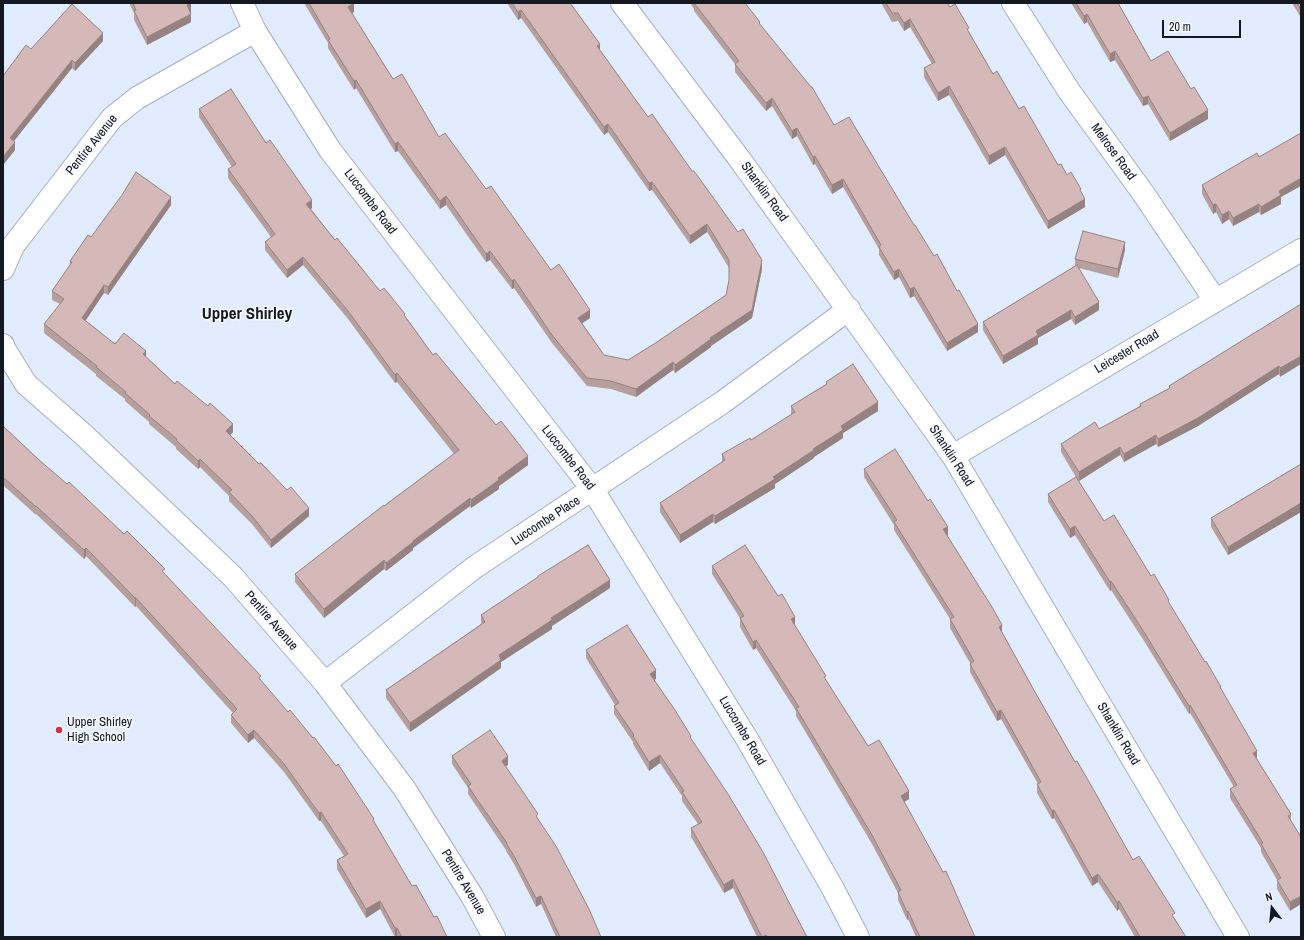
<!DOCTYPE html>
<html>
<head>
<meta charset="utf-8">
<style>
	body { margin:0 }
	#map { position:relative; width:1304px; height:940px; overflow:hidden; background:#e1edfe; font-family:"Archivo Narrow",sans-serif }
	canvas { display:block }
	.frame { position:absolute; inset:0; border:4px solid #141921; pointer-events:none }
	.north { position:absolute; left:1252px; top:888px; width:40px; height:40px; -webkit-text-stroke:3px #f6f9fe; paint-order:stroke; rotate:344deg; font-size:11px; font-weight:700; line-height:16px; text-align:center; color:#141921 }
	.north::after { content:''; display:block; margin:auto; width:14px; height:18px; background:#141921; clip-path:polygon(50% 0,100% 100%,50% 72%,0 100%) }
	.scale { position:absolute; left:1162px; top:20px; width:79px; height:18px; box-sizing:border-box; border:2px solid #141921; border-top:0; padding-left:5px; font-size:12px; line-height:14px; white-space:nowrap; color:#141921; -webkit-text-stroke:3px #f6f9fe; paint-order:stroke }
</style>
</head>
<body>
<div id="map">
<canvas width="1304" height="940"></canvas>
<div class="frame"></div>
<div class="north">N</div>
<div class="scale">20 m</div>
</div>
<script>
const c = document.querySelector('canvas').getContext('2d');
c.lineJoin = 'round';
function poly(rows) {
  const path = new Path2D();
  for (const r of rows) {
    path.moveTo(r[0], r[1]);
    for (let i = 2; i < r.length; i += 2) path.lineTo(r[i], r[i + 1]);
  }
  return path;
}
function strokePath(path, color, width, dash) {
  c.strokeStyle = color;
  c.lineWidth = width;
  c.lineCap = dash ? 'butt' : 'round';
  c.setLineDash(dash || []);
  c.stroke(path);
}
function paint(path, color) {
  c.fillStyle = color;
  c.fill(path, 'evenodd');
}
function label(font, color, halo, rows, align = 'center') {
  c.font = font + ' "Archivo Narrow",sans-serif';
  c.lineWidth = 3;
  c.setLineDash([]);
  c.textBaseline = 'middle';
  c.strokeStyle = halo;
  c.fillStyle = color;
  for (const [text, x, y, turn = 0] of rows) {
    c.save();
    c.translate(x, y);
    c.rotate((+turn || 0) * Math.PI / 180);
    c.textAlign = isNaN(turn) ? turn : align;
    if (halo) c.strokeText(text, 0, 0);
    c.fillText(text, 0, 0);
    c.restore();
  }
}
const minor = poly([
	[242,3,255,31,330,150,593,490,747,739,832,887,858,937],
	[622,3,741,161,953,456,1238,937],
	[1013,3,1069,91,1143,193,1215,300],
	[3,269,13,246,112,118,137,98,255,31],
	[3,345,5,350,26,384,85,436,233,577,325,683,404,788,472,896,494,937],
	[953,456,1301,250],
	[325,683,475,567,723,402,849,309]
]);
strokePath(minor, '#a1afc2', 24);
strokePath(minor, '#fff', 22);
paint(poly([
	[129,3,191,3,190,12,191,22,147,45,134,20,134,13],
	[304,3,354,3,354,12,352,13,393,79,439,137,486,189,590,318,582,323,604,355,628,360,654,344,726,295,729,281,729,268,707,232,690,244,652,190,649,191,608,132,604,135,521,18,518,20,507,3,570,3,600,51,648,117,692,171,762,269,752,318,711,346,711,347,675,373,673,370,636,397,611,389,587,386,552,343,514,288,512,289,490,260,486,262,446,205,440,209,398,151,395,152,356,88,354,90,328,48,328,43],
	[690,3,745,3,760,25,834,125,978,332,947,351,914,296,910,298,899,277,894,280,879,255,879,249,843,187,832,194,815,164,813,165,797,136,792,139,772,106,766,111,735,72,735,64,694,11,694,9],
	[881,3,947,3,969,32,993,74,1019,109,1058,165,1067,175,1081,193,1085,207,1048,229,1005,155,989,165,949,95,938,101,924,77,924,68,932,64,910,27,904,31,898,21,892,22],
	[1071,3,1119,3,1119,4,1151,61,1208,119,1170,141,1148,104,1143,106,1115,60,1110,62,1087,22,1084,24],
	[1292,3,1301,3,1301,18],
	[103,41,75,71,72,68,14,141,15,150,3,165,31,49],
	[199,109,266,143,312,208,311,209,335,240,380,291,405,316,433,355,528,465,499,486,499,489,471,508,470,506,413,548,413,550,386,571,384,569,324,618,295,582,295,574,384,506,454,454,397,382,395,383,348,319,303,265,287,278,265,250,265,242,271,237,228,178,228,169,232,167,199,117],
	[1202,185,1281,197,1281,204,1261,215,1259,212,1233,226,1229,219,1222,224,1216,212,1213,214,1202,194],
	[171,205,108,295,104,293,85,320,115,344,146,357,175,384,233,432,230,435,309,516,271,548,252,524,229,501,229,496,200,467,198,469,176,449,176,447,149,424,149,422,125,401,125,399,96,376,96,374,44,333,44,324,60,304,52,300,52,291,70,265,70,261,91,237],
	[1125,250,1118,278,1079,268,1099,310,1075,325,1071,319,1038,338,1038,344,1003,364,983,330,983,322,1075,266,1075,259],
	[1301,304,1280,377,1279,374,1198,426,1158,447,1156,444,1124,462,1120,455,1079,481,1104,521,1151,576,1169,604,1221,690,1257,759,1291,814,1290,911,1277,889,1277,880,1261,852,1261,848,1230,798,1230,789,1234,787,1190,713,1189,714,1144,641,1111,590,1110,591,1075,535,1070,538,1048,502,1048,494,1076,477,1061,452,1061,444,1099,429,1140,406,1140,404,1169,388,1169,386],
	[826,382,878,411,843,433,843,438,814,457,814,458,775,484,775,488,715,524,713,522,680,543,660,512,660,503,722,463,722,454,751,440,791,415,791,406,826,384],
	[3,426,38,459,165,574,261,681,374,822,412,886,447,937,398,937,397,936,395,937,380,909,366,918,337,869,337,860,344,856,321,821,319,821,284,772,254,738,248,743,231,723,231,715,233,713,136,606,135,607,86,556,84,559,36,514,36,515,4,486],
	[1301,464,1301,512,1228,555,1211,527,1211,518],
	[864,469,948,535,947,535,1002,632,1035,692,1075,762,1133,860,1175,919,1186,937,1135,937,1119,909,1117,911,1098,882,1092,886,1054,818,1052,819,1037,793,1037,784,1038,784,1001,719,997,721,970,672,970,663,950,628,950,619,894,530,894,525,864,477],
	[712,566,795,625,826,681,868,746,909,799,904,802,975,937,916,937,908,919,907,920,898,900,898,893,872,844,796,716,796,711,756,648,753,650,740,627,740,618,712,574],
	[538,576,610,588,552,626,552,629,501,662,501,668,410,732,386,698,386,690,481,624,481,615,538,578],
	[586,650,656,679,654,680,691,740,807,937,757,937,733,888,724,893,691,837,691,828,698,824,682,801,682,796,660,763,649,771,633,744,633,742,614,714,614,706,615,705,586,658],
	[452,756,508,765,505,766,538,819,601,937,556,937,541,904,536,907,514,864,506,851,506,850,468,794,468,788,452,764]
]), '#b79f9e');
paint(poly([
	[191,3,191,12,187,13,187,5],
	[354,3,354,12,348,15,348,7],
	[521,10,521,18,518,20,518,12],
	[191,14,191,22,147,45,147,37],
	[1087,14,1087,22,1084,24,1084,16],
	[910,19,910,27,904,31,904,23],
	[103,33,103,41,75,71,75,63],
	[600,44,600,52,597,46],
	[1115,51,1115,60,1110,62,1110,54],
	[72,60,72,68,10,146,10,138],
	[356,80,356,88,354,90,354,81],
	[949,86,949,95,938,101,938,93],
	[1148,96,1148,104,1143,106,1143,98],
	[772,98,772,106,766,111,766,103],
	[1208,110,1208,119,1170,141,1170,133],
	[608,124,608,132,604,135,604,127],
	[797,128,797,136,792,139,792,131],
	[15,142,15,150,3,165,3,157],
	[398,142,398,151,395,152,395,144],
	[1005,147,1005,155,989,165,989,156],
	[815,156,815,164,813,165,813,157],
	[1301,178,1301,186,1281,197,1281,204,1261,215,1261,207,1279,191],
	[843,179,843,187,832,194,832,185],
	[652,182,652,190,649,191,649,183],
	[446,196,446,205,440,209,440,201],
	[171,197,171,205,108,295,108,287],
	[1085,199,1085,207,1048,229,1048,221],
	[312,200,312,208,306,212,306,204],
	[1216,204,1216,212,1213,214,1213,205],
	[1259,204,1259,212,1233,226,1233,218],
	[1229,211,1229,219,1222,224,1222,215],
	[707,224,707,232,690,244,690,236],
	[1125,242,1125,250,1118,278,1118,269],
	[490,251,490,260,486,262,486,254],
	[303,257,303,265,287,278,287,270],
	[762,260,762,269,752,318,711,346,711,347,675,373,675,365],
	[899,269,899,277,894,280,894,272],
	[514,279,514,288,512,289,512,281],
	[104,285,104,293,82,326,82,318],
	[914,287,914,296,910,298,910,289],
	[1099,302,1099,310,1075,325,1075,317],
	[590,310,590,318,578,326,578,318],
	[1071,310,1071,319,1038,338,1038,344,1003,364,1003,356,1036,331],
	[978,324,978,332,947,351,947,343],
	[146,351,146,359,143,354],
	[1301,356,1301,364,1280,377,1280,368],
	[673,362,673,370,636,397,636,389],
	[1279,366,1279,374,1198,426,1158,447,1158,439],
	[397,373,397,382,395,383,395,375],
	[878,402,878,411,843,433,843,438,814,457,814,458,775,484,775,488,715,524,715,516,773,477,813,449,841,426],
	[233,424,233,432,226,439,226,431],
	[1156,435,1156,444,1124,462,1124,454],
	[1120,447,1120,455,1079,481,1079,472],
	[528,456,528,465,499,486,499,489,471,508,471,500,498,478],
	[200,459,200,467,198,469,198,461],
	[4,478,4,486,3,487,3,479],
	[470,498,470,506,413,548,413,550,386,571,386,563,413,541],
	[1301,503,1301,512,1228,555,1228,547],
	[309,508,309,516,271,548,271,540],
	[713,514,713,522,680,543,680,535],
	[1075,526,1075,535,1070,538,1070,529],
	[948,527,948,535,943,538,943,529],
	[86,548,86,556,84,559,84,550],
	[384,560,384,569,324,618,324,609],
	[610,580,610,588,552,626,552,629,501,662,501,668,410,732,410,723,499,655,551,618],
	[1111,581,1111,590,1110,591,1110,582],
	[135,598,136,598,136,606,135,607],
	[795,617,795,625,791,627,791,619],
	[1002,625,1002,633,999,627],
	[756,640,756,648,753,650,753,642],
	[656,670,656,679,650,682,650,674],
	[1190,705,1190,713,1189,714,1189,706],
	[1001,710,1001,719,997,721,997,712],
	[254,730,254,738,248,743,248,735],
	[1257,751,1257,759,1253,762,1253,753],
	[660,755,660,763,649,771,649,762],
	[508,756,508,765,502,769,502,761],
	[909,791,909,799,901,804,901,796],
	[1054,810,1054,818,1052,819,1052,811],
	[321,812,321,821,319,821,319,813],
	[1098,874,1098,882,1092,886,1092,878],
	[733,879,733,888,724,893,724,885],
	[541,896,541,904,536,907,536,898],
	[1301,896,1301,904,1290,911,1290,902],
	[380,901,380,909,366,918,366,909],
	[1119,901,1119,909,1117,911,1117,902],
	[908,911,908,919,907,920,907,912],
	[395,928,397,928,397,936,395,937]
]), '#958281');
const building = poly([
	[133,3,191,3,187,5,191,14,147,37,134,11,136,10,133,3],
	[309,3,354,3,348,7,393,79,402,74,439,137,445,133,486,189,491,186,551,270,559,264,590,310,578,318,604,355,628,360,654,344,726,295,729,280,729,260,707,224,690,236,652,182,649,183,608,124,604,127,521,10,518,12,512,3,570,3,600,44,597,46,648,117,652,114,692,171,694,171,738,232,743,229,762,260,752,310,710,338,711,339,675,365,673,362,636,389,611,381,587,378,552,335,514,279,512,281,490,251,486,254,446,196,440,201,398,142,395,144,356,80,354,81,328,40,330,39,309,3],
	[694,3,745,3,760,22,759,23,811,87,812,87,834,125,849,117,914,225,915,225,934,256,937,254,957,291,959,290,978,324,947,343,914,287,910,289,899,269,894,272,879,247,881,245,843,179,832,185,815,156,813,157,797,128,792,131,772,98,766,103,735,64,739,61,694,3],
	[886,3,947,3,950,7,955,4,969,28,967,29,993,74,997,71,1019,109,1024,106,1058,165,1061,164,1067,175,1071,172,1081,189,1080,190,1085,199,1048,221,1005,147,989,156,949,86,938,93,924,68,935,62,910,19,904,23,898,13,892,13,886,3],
	[1076,3,1118,3,1151,61,1168,51,1191,89,1194,87,1208,110,1170,133,1148,96,1143,98,1115,51,1110,54,1087,14,1084,16,1076,3],
	[1297,3,1301,3,1301,9,1297,3],
	[72,4,103,33,75,63,72,60,10,138,15,142,3,157,3,76,26,45,31,49,72,4],
	[231,89,266,143,270,140,312,200,306,204,335,240,337,238,380,291,384,288,405,314,404,315,433,355,436,353,496,425,501,421,528,456,498,478,499,480,471,500,470,498,413,541,413,542,386,563,384,560,324,609,295,574,384,505,384,506,459,450,397,373,395,375,348,311,303,257,287,270,265,242,275,234,228,169,236,164,199,109,231,89],
	[1301,133,1301,178,1279,191,1281,195,1261,207,1259,204,1233,218,1229,211,1222,215,1216,204,1213,205,1202,185,1257,153,1259,157,1301,133],
	[136,172,171,197,108,287,104,285,82,318,115,344,124,333,146,351,143,354,175,384,177,381,208,406,210,403,233,424,226,431,259,464,261,463,287,490,291,487,309,508,271,540,252,516,229,492,232,490,200,459,198,461,176,440,177,439,149,416,150,415,125,393,126,392,96,367,97,366,44,324,64,299,52,291,72,262,70,261,88,235,91,237,122,195,136,172],
	[1083,231,1125,242,1118,269,1075,259,1083,231],
	[1077,265,1099,302,1075,317,1071,310,1036,331,1038,335,1003,356,983,322,1077,265],
	[1301,304,1301,356,1280,368,1279,366,1198,418,1158,439,1156,435,1124,454,1120,447,1079,472,1061,444,1095,422,1099,429,1141,406,1140,404,1170,388,1169,386,1301,304],
	[853,364,878,402,841,426,843,430,813,449,814,450,773,477,775,479,715,516,713,514,680,535,660,503,725,460,722,454,750,438,751,440,795,412,791,406,827,384,826,382,853,364],
	[3,426,38,459,67,484,69,482,124,534,127,531,165,569,162,571,261,676,259,678,288,712,290,710,313,738,314,737,336,766,338,764,374,819,373,820,412,886,416,885,434,917,437,916,447,937,402,937,397,928,395,928,380,901,366,909,337,860,348,854,321,812,319,813,284,764,254,730,248,735,231,715,237,709,136,598,135,598,86,548,84,550,36,506,36,507,4,478,3,479,3,426],
	[895,449,928,501,930,499,948,527,943,529,992,607,1002,625,999,627,1035,692,1075,762,1077,761,1092,787,1133,860,1139,856,1175,913,1172,915,1186,937,1140,937,1119,901,1117,902,1098,874,1092,878,1054,810,1052,811,1037,784,1041,782,1001,710,997,712,970,664,974,661,950,619,954,617,894,522,897,520,864,469,895,449],
	[1301,464,1301,503,1228,547,1211,518,1301,464],
	[1076,477,1104,521,1114,515,1151,576,1154,574,1169,600,1168,601,1205,662,1206,661,1221,687,1220,687,1257,751,1253,753,1291,814,1288,816,1301,837,1301,896,1290,902,1277,880,1281,878,1261,844,1263,843,1230,789,1237,785,1190,705,1189,706,1144,632,1111,581,1110,582,1075,526,1070,529,1048,494,1076,477],
	[588,545,610,580,551,618,552,620,499,655,501,660,410,723,386,690,485,622,481,615,538,577,538,576,588,545],
	[745,545,778,596,782,594,795,617,791,619,826,676,824,677,868,746,879,740,909,791,901,796,943,872,946,871,975,937,920,937,908,911,907,912,898,892,901,890,872,835,796,708,799,707,756,640,753,642,740,618,744,616,712,566,745,545],
	[627,625,656,670,650,674,675,710,691,736,690,737,728,794,763,852,807,937,767,937,766,935,762,937,733,879,724,885,691,828,702,822,682,792,684,791,660,755,649,762,633,736,634,735,614,706,619,703,586,650,627,625],
	[490,730,508,756,502,761,538,814,536,816,556,846,589,909,601,937,560,937,541,896,536,898,514,856,506,843,507,843,468,786,471,784,452,756,490,730]
]);
paint(building, '#d5b9b8');
strokePath(building, '#958281', 1);
for (const [x, y, r, color] of [
	[59,730,4,"#c63648"]
]) {
  const dot = new Path2D();
  dot.arc(x, y, r, 0, 2 * Math.PI);
  c.fillStyle = color;
  c.fill(dot);
  strokePath(dot, '#f6f9fe', 1.5);
}
label('13px', '#141921', '#f6f9fe', [
	["Pentire Avenue",92,145,-51],
	["Melrose Road",1113,152,54],
	["Shanklin Road",764,192,54],
	["Luccombe Road",370,202,53],
	["Leicester Road",1127,352,-31],
	["Shanklin Road",951,456,57],
	["Luccombe Road",568,458,52],
	["Luccombe Place",546,521,-33],
	["Pentire Avenue",271,621,49],
	["Luccombe Road",742,731,59],
	["Shanklin Road",1118,734,59],
	["Pentire Avenue",463,882,59]
]);
label('13px', '#141921', '#f6f9fe', [
	["Upper Shirley",67,723],
	["High School",67,738]
], 'left');
label('bold 17px', '#141921', '#f6f9fe', [
	["Upper Shirley",247,314]
]);
</script>
</body>
</html>
